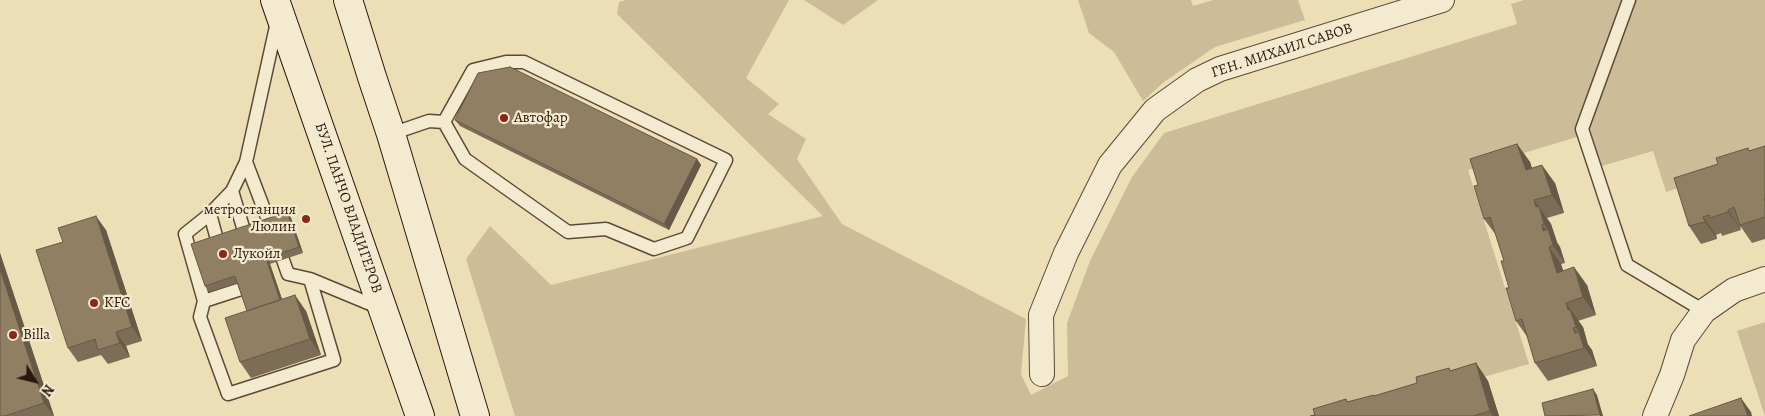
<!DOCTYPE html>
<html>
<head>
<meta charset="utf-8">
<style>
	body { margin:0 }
	#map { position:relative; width:1765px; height:416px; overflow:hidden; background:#eddfb5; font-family:Alegreya,serif }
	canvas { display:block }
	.north { position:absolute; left:10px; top:356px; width:50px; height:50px; -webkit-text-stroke:4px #f3eacf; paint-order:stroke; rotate:126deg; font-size:14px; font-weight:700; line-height:20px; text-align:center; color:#2d170d }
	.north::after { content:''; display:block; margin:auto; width:18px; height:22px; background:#2d170d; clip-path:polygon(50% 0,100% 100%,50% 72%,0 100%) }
</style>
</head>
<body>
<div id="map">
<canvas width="1765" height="416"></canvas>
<div class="north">N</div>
</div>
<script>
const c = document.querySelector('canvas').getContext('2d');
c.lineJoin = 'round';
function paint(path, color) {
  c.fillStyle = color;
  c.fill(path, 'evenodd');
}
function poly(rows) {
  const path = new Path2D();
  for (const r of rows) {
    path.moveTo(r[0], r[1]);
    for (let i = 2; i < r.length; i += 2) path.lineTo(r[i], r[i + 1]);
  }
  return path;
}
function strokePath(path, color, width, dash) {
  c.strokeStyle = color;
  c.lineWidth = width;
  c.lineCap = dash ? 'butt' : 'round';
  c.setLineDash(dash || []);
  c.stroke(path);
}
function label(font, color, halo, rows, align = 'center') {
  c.font = font + ' Alegreya,serif';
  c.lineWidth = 4.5;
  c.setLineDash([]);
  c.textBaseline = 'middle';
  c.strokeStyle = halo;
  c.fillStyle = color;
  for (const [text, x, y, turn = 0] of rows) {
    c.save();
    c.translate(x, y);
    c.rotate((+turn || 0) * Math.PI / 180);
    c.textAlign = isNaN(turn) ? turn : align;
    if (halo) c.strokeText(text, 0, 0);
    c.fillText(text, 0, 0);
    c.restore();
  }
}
paint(poly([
	[626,0,789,0,746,78,779,104,768,114,806,139,797,159,842,224,1026,319,1021,374,1031,395,1068,376,1067,323,1090,261,1132,177,1164,133,1517,24,1511,4,1524,0,1765,0,1765,160,1666,192,1653,151,1602,166,1590,133,1468,170,1529,364,1348,416,515,416,466,259,490,226,551,285,823,216,617,14,619,2],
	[804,0,878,0,843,25],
	[1078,0,1191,0,1193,6,1213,0,1298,0,1305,20,1215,47,1164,82,1143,101,1114,52,1089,33],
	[1765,322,1765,416,1737,331]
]), '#ccbd98');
const lane = poly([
	[1629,0,1582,129,1627,265,1704,311],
	[277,22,246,162,232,191,210,214,185,234,204,301,200,317,228,394,334,360,310,279],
	[391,134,429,121,444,122,465,159,568,232,606,229,654,249,687,238,726,160,524,62,506,62,473,70,444,122],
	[246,162,270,225],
	[232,191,245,234],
	[210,214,218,243],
	[283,260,288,274,310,279,380,308],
	[204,301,241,289]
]);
const street = poly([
	[1042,374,1041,315,1066,253,1110,165,1155,110,1197,80,1220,69,1442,0],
	[1655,416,1672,375,1683,340,1704,311,1734,290,1765,279]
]);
const secondary = poly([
	[275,0,420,416],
	[348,0,372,77,391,134,475,416]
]);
strokePath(lane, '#5d4937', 15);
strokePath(street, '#5d4937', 26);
strokePath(secondary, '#2d170d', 30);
strokePath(lane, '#f3eacf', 12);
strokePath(street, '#f3eacf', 24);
strokePath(secondary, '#f3eacf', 28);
paint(poly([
	[455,120,697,159,701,165,669,230,460,126],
	[1517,144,1530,162,1532,168,1555,183,1564,213,1547,218,1551,224,1557,242,1560,247,1565,263,1561,264,1563,271,1587,285,1596,315,1578,321,1583,327,1588,345,1592,350,1597,366,1548,381,1535,363,1528,338,1516,321,1504,261,1496,235,1484,219,1478,185],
	[1765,146,1765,239,1752,243,1741,227,1740,228,1741,230,1722,236,1721,233,1716,235,1717,239,1701,244,1689,226,1718,164,1750,151],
	[287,212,291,218,303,253,270,264,282,299,306,311,321,355,251,378,240,362,247,311,237,283,209,292,205,286],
	[106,230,142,341,126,346,130,357,108,364,101,355,78,362,68,348],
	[0,253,54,416,0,416],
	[1476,363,1488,381,1499,416,1310,416,1348,402,1374,395,1374,396,1417,383,1449,368,1451,371]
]), '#7d6d56');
paint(poly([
	[1517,144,1530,162,1538,188,1526,170],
	[697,159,701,165,669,230,664,224],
	[1542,165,1555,183,1564,213,1552,195],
	[1534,200,1551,224,1557,242,1544,224,1536,207],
	[1728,210,1740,228,1741,230,1728,212],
	[287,212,291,218,303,253,299,247],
	[96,216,106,230,142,341,132,327],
	[1703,217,1716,235,1717,239,1705,222],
	[1542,225,1550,237,1548,229,1560,247,1565,263,1543,231],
	[1549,247,1561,264,1570,291,1557,273],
	[0,253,54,416,44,403,0,269],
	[266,258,270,264,288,317,284,311],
	[1574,267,1587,285,1596,315,1583,297],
	[295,295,306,311,321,355,310,339],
	[1566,303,1583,327,1588,345,1576,327,1568,310],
	[1573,328,1582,340,1579,332,1592,350,1597,366,1575,333],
	[116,332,126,346,130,357,120,343],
	[1476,363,1488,381,1499,416,1493,416,1490,411],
	[1593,389,1597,395,1603,416,1600,416],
	[1741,398,1751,412,1752,416,1748,416]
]), '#665946');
const building = poly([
	[510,67,697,159,664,224,455,120,478,73,510,67],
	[1517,144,1526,170,1542,165,1552,195,1534,200,1536,207,1539,206,1544,224,1542,225,1543,231,1548,229,1553,245,1549,247,1557,273,1574,267,1583,297,1566,303,1568,310,1570,309,1576,327,1573,328,1575,333,1579,332,1584,348,1535,363,1522,319,1516,321,1506,288,1509,288,1501,261,1504,261,1490,217,1484,219,1474,186,1478,185,1470,159,1517,144],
	[1765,146,1765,198,1764,199,1765,201,1765,217,1740,225,1734,207,1728,210,1728,212,1710,218,1709,215,1703,217,1705,222,1689,226,1674,178,1718,164,1716,158,1748,148,1749,151,1765,146],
	[287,212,299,247,266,258,280,300,247,311,235,276,205,286,191,244,287,212],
	[96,216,132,327,116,332,120,343,98,350,95,339,68,348,36,250,63,242,58,228,96,216],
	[0,269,44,403,5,416,0,416,0,269],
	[295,295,310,339,240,362,225,318,295,295],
	[1476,363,1490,411,1473,416,1310,416,1315,415,1313,409,1346,399,1347,402,1374,395,1374,396,1417,383,1416,377,1449,368,1450,371,1476,363],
	[1593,389,1600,415,1545,416,1542,403,1593,389],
	[1741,398,1748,416,1689,416,1741,398]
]);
paint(building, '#917f64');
strokePath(building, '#665946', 1);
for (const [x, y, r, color] of [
	[504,118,5,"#8f2418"],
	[306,219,5,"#8f2418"],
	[223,254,5,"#8f2418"],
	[94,303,5,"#8f2418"],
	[13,335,5,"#8f2418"]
]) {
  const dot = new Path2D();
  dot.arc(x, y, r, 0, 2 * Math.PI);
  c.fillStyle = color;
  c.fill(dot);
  strokePath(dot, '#f3eacf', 2);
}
label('15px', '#2d170d', '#f3eacf', [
	["ГЕН. МИХАИЛ САВОВ",1282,51,-18],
	["БУЛ. ПАНЧО ВЛАДИГЕРОВ",348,208,71]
]);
label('15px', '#2d170d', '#f3eacf', [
	["Автофар",514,118],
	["метростанция",296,210,"right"],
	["Люлин",296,227,"right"],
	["Лукойл",233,254],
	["KFC",104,303],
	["Billa",23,335]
], 'left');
</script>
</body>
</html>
